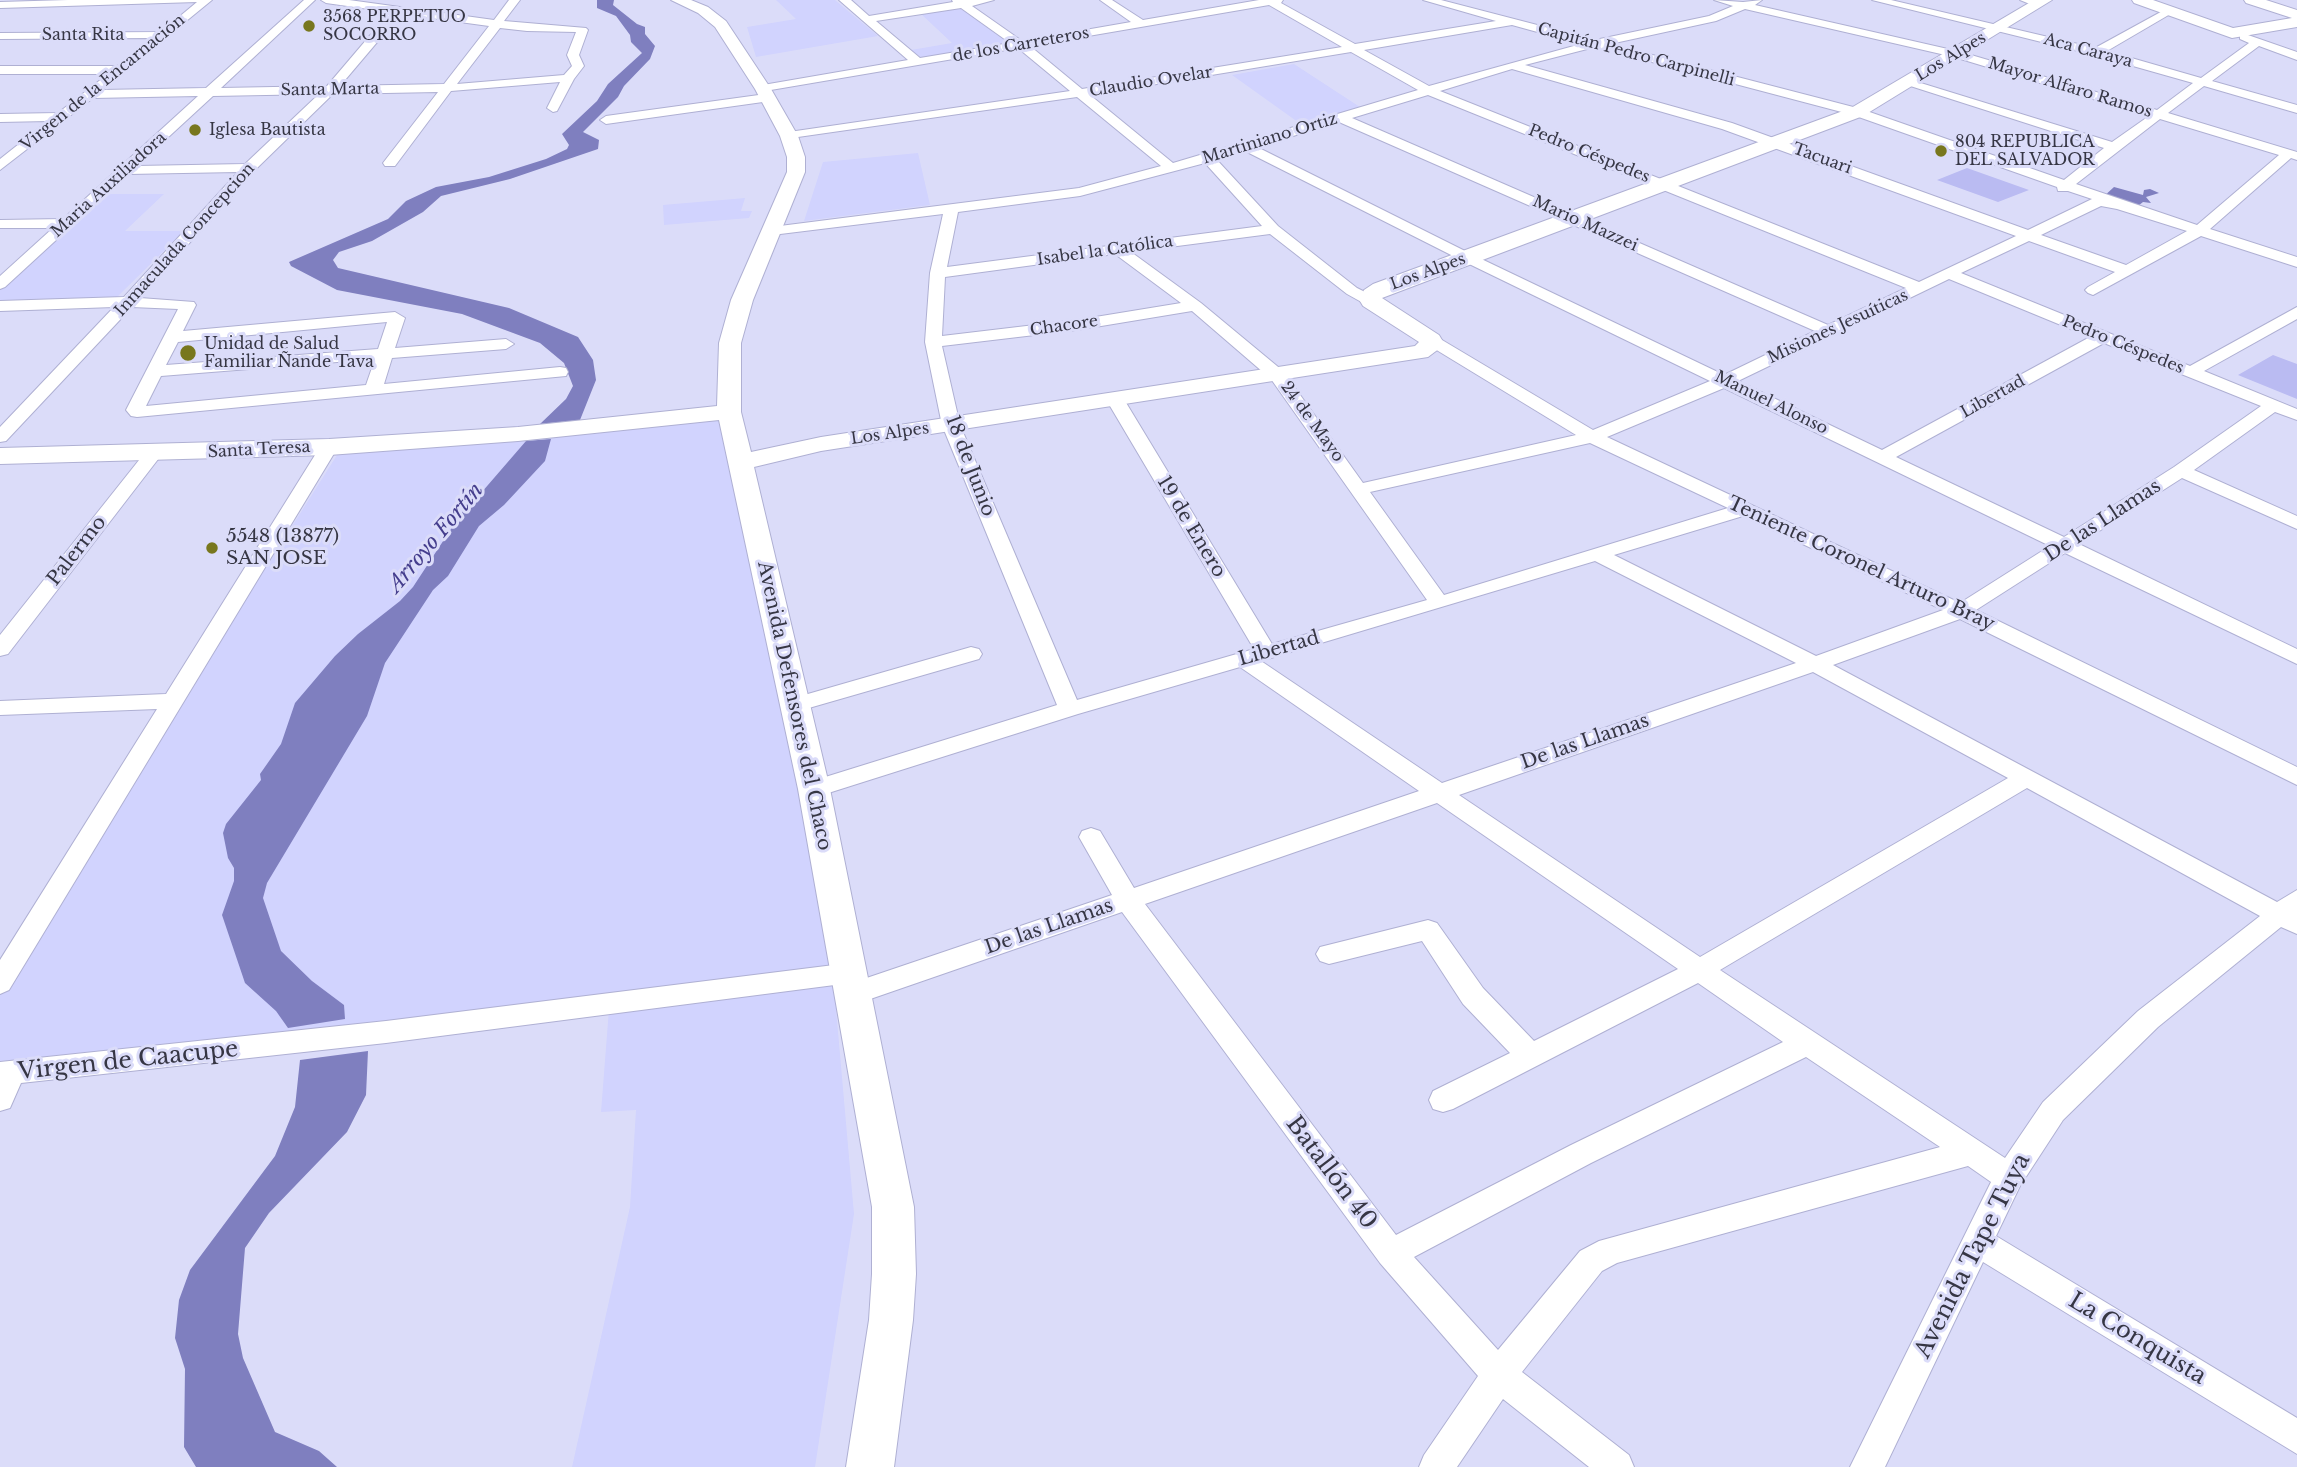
<!DOCTYPE html>
<html>
<head>
<meta charset="utf-8">
<style>
	body { margin:0 }
	canvas { display:block; background:#dbdcf9 }
</style>
</head>
<body>
<canvas width="2297" height="1467"></canvas>
<script>
const c = document.querySelector('canvas').getContext('2d');
c.lineJoin = 'round';
function paint(path, color) {
  c.fillStyle = color;
  c.fill(path, 'evenodd');
}
function poly(rows) {
  const path = new Path2D();
  for (const r of rows) {
    path.moveTo(r[0], r[1]);
    for (let i = 2; i < r.length; i += 2) path.lineTo(r[i], r[i + 1]);
  }
  return path;
}
function strokePath(path, color, width, dash) {
  c.strokeStyle = color;
  c.lineWidth = width;
  c.lineCap = dash ? 'butt' : 'round';
  c.setLineDash(dash || []);
  c.stroke(path);
}
function label(font, color, halo, rows, align = 'center') {
  c.font = font + ' "Libre Baskerville",serif';
  c.lineWidth = 6;
  c.setLineDash([]);
  c.textBaseline = 'middle';
  c.strokeStyle = halo;
  c.fillStyle = color;
  for (const [text, x, y, turn = 0] of rows) {
    c.save();
    c.translate(x, y);
    c.rotate((+turn || 0) * Math.PI / 180);
    c.textAlign = isNaN(turn) ? turn : align;
    if (halo) c.strokeText(text, 0, 0);
    c.fillText(text, 0, 0);
    c.restore();
  }
}
paint(poly([
	[776,0,835,0,878,36,756,57,747,27,796,19],
	[963,7,1012,44,925,60,911,50,952,43,920,13],
	[1294,64,1363,109,1302,125,1232,75],
	[918,153,930,205,804,221,823,162],
	[108,194,164,194,125,231,184,231,114,300,0,304,0,289,75,220],
	[745,198,741,211,752,211,749,218,664,225,663,205],
	[732,411,849,972,0,1071,0,988,344,444],
	[834,986,854,1214,815,1467,572,1467,630,1207,636,1110,601,1112,609,1009]
]), '#d1d3fe');
paint(poly([
	[1967,168,2029,190,1998,202,1937,180],
	[2273,355,2297,364,2297,399,2238,375]
]), '#babbf2');
paint(poly([
	[597,0,614,0,613,5,637,24,645,27,645,34,655,46,650,59,624,86,618,97,583,132,599,140,598,149,510,179,441,196,423,212,372,241,339,252,333,260,338,268,509,308,578,337,593,360,596,380,580,420,540,424,566,399,573,386,564,363,540,343,462,314,337,290,291,266,289,262,388,219,406,201,436,187,489,177,546,159,567,149,569,145,562,134,597,101,608,84,642,53,631,42,630,35,616,16,597,8],
	[2114,187,2143,195,2144,190,2150,189,2159,193,2146,197,2151,203,2143,202,2138,206,2122,199,2102,198],
	[551,439,545,461,504,505,479,526,448,576,433,590,385,663,367,716,267,883,263,898,281,951,312,981,344,1005,345,1019,288,1028,276,1011,245,983,222,915,234,881,234,868,228,858,223,833,226,824,261,780,260,774,281,744,295,703,335,656,358,634,400,601,413,587,451,529,452,521,475,500,526,441],
	[368,1051,366,1095,347,1132,269,1213,245,1248,238,1334,243,1358,275,1432,319,1451,337,1467,196,1467,184,1447,185,1369,175,1338,179,1300,190,1270,275,1156,295,1107,300,1060]
]), '#7f7fbf');
const street = poly([
	[68,0,212,0,102,90,206,88,304,0,315,0,221,88,327,86,390,12,326,3,321,0,349,0,494,20,509,0,520,0,504,21,586,28,588,30,579,55,584,66,574,79,557,111,553,112,547,108,560,82,451,91,395,166,385,166,383,163,438,92,333,94,254,171,140,298,194,302,196,305,183,331,395,312,405,318,395,348,506,339,514,344,506,349,392,358,384,384,560,367,566,368,568,372,566,376,137,417,131,416,126,410,178,309,132,307,6,441,0,442,0,427,114,307,0,311,0,301,124,297,238,172,128,174,5,287,0,289,0,276,53,228,0,228,0,220,63,219,198,96,93,98,0,170,0,159,48,121,0,122,0,114,58,113,108,74,0,74,0,66,117,66,152,38,0,39,0,33,161,32,197,2,0,8,0,2,68,0],
	[401,14,489,26,444,84,340,86,401,14],
	[500,28,527,31,576,32,567,55,572,66,564,75,457,84,500,28],
	[319,94,245,164,137,166,213,96,319,94],
	[387,322,378,349,166,365,178,342,387,322],
	[375,359,366,385,146,406,161,376,375,359],
	[839,0,851,0,869,16,953,2,952,0,994,0,972,6,1022,41,1131,22,1100,0,1112,0,1143,20,1259,0,1283,0,1281,3,1355,44,1496,21,1423,0,1441,0,1595,40,1709,16,1733,6,1714,0,1743,2,1762,0,1755,5,1961,52,2157,110,2193,83,2094,55,1872,0,1891,0,2095,48,2168,8,2173,11,2172,13,2107,51,2201,78,2249,43,2240,39,2240,35,2248,35,2297,52,2297,60,2259,46,2212,81,2297,105,2297,113,2204,86,2168,113,2297,152,2297,160,2291,158,2210,229,2297,257,2297,267,2201,236,2093,295,2088,293,2085,290,2088,287,2115,272,2029,241,1961,273,2190,366,2297,307,2297,319,2204,371,2297,409,2297,420,2275,412,2194,470,2297,516,2297,529,2182,478,2079,544,2297,649,2297,664,2065,553,1976,610,2297,767,2297,785,1960,619,1833,665,2277,902,2297,890,2297,934,2281,927,2158,1027,2063,1120,2020,1186,1996,1236,2297,1418,2297,1454,1983,1262,1885,1467,1850,1467,1991,1182,1968,1166,1617,1263,1602,1271,1522,1372,1629,1455,1634,1467,1589,1467,1503,1399,1457,1467,1419,1467,1424,1455,1478,1376,1380,1263,1122,912,853,1005,843,1002,839,994,843,986,1112,895,1079,837,1082,831,1091,828,1100,831,1134,888,1419,791,1240,667,1078,714,822,795,814,797,806,795,802,789,806,783,1057,705,942,425,925,342,930,273,943,214,772,235,765,231,772,227,1079,188,1161,166,1077,97,784,139,783,136,789,132,1070,91,1018,48,759,92,759,86,763,85,908,60,839,0],
	[1269,5,1342,47,1082,89,1030,46,1269,5],
	[961,8,1010,43,920,58,876,21,961,8],
	[1745,9,1954,57,2149,116,2112,142,1911,80,1901,83,2104,148,2064,180,1861,109,1610,44,1716,21,1745,9],
	[1512,25,1581,44,1429,86,1364,50,1512,25],
	[1595,47,1853,115,2057,187,2058,191,2068,191,2092,199,2028,230,1732,123,1525,65,1595,47],
	[1351,52,1418,90,1173,163,1090,95,1351,52],
	[1512,69,1722,129,2016,236,1919,282,1440,91,1512,69],
	[1428,95,1906,288,1828,325,1352,118,1428,95],
	[2160,119,2279,155,2197,225,2076,184,2160,119],
	[1339,122,1815,331,1724,375,1473,255,1257,147,1339,122],
	[1245,151,1463,261,1710,381,1593,430,1437,337,1425,337,1423,340,1425,343,1576,435,1363,483,1283,371,1201,303,1131,252,1270,234,1347,294,1365,304,1377,304,1379,301,1377,298,1357,288,1278,226,1217,160,1245,151],
	[1205,163,1262,226,947,267,958,212,1080,196,1205,163],
	[2101,206,2117,209,2187,231,2126,265,2041,235,2101,206],
	[1115,254,1181,303,1077,320,942,336,945,277,1115,254],
	[1949,279,2090,337,1882,450,1738,381,1949,279],
	[1192,311,1271,379,1427,600,1272,644,1125,401,1116,396,1110,397,1107,401,1254,649,1077,700,960,425,942,346,1077,330,1192,311],
	[2104,343,2261,406,2174,467,2064,537,1896,457,2104,343],
	[1724,388,2050,546,1960,603,1607,437,1724,388],
	[1590,443,1728,508,1444,595,1370,492,1590,443],
	[1743,516,1943,610,1816,656,1614,555,1743,516],
	[1595,561,1796,663,1442,783,1261,661,1595,561],
	[1813,672,2008,778,1700,957,1459,795,1813,672],
	[2027,788,2260,916,2138,1011,2043,1102,2005,1158,1720,970,2027,788],
	[1437,803,1678,969,1534,1041,1483,988,1437,923,1428,920,1320,947,1316,954,1320,961,1329,964,1422,941,1463,1004,1510,1053,1433,1091,1429,1100,1433,1109,1443,1112,1453,1109,1698,983,1783,1042,1571,1145,1396,1235,1145,904,1437,803],
	[1806,1057,1940,1147,1599,1241,1580,1251,1498,1350,1414,1257,1591,1163,1806,1057],
	[2020,0,2036,0,2042,4,2037,7,2020,0],
	[766,94,772,98,770,101,606,124,600,120,606,116,766,94],
	[329,442,338,447,9,990,0,994,0,960,157,709,0,715,0,701,166,694,320,447,329,442],
	[153,449,162,454,159,458,8,654,0,656,0,635,147,450,153,449],
	[971,647,979,649,982,654,979,659,795,712,787,710,784,705,787,700,971,647],
	[850,963,859,966,863,973,859,980,850,983,386,1043,21,1083,10,1108,0,1111,0,1062,386,1021,850,963]
]);
const secondary = poly([
	[671,0,691,0,708,7,726,21,771,89,798,136,805,157,805,172,753,300,741,343,741,412,751,452,821,437,1415,346,1419,342,1363,306,1360,301,1364,290,1373,284,1851,108,2034,0,2052,0,1863,116,1382,298,1439,335,1442,340,1440,348,1428,357,821,451,754,467,830,789,914,1207,916,1274,913,1320,894,1467,846,1467,869,1320,872,1274,872,1207,798,789,719,420,518,441,329,455,0,464,0,448,329,439,518,427,717,406,719,343,731,300,787,172,787,157,780,136,755,89,715,27,698,13,671,0],
	[2132,0,2153,0,2233,28,2292,18,2246,3,2244,0,2266,0,2297,10,2297,27,2232,38,2134,3,2132,0]
]);
strokePath(street, '#afb0d3', 2);
strokePath(secondary, '#afb0d3', 2);
paint(street, '#fff');
paint(secondary, '#fff');
for (const [x, y, r, color] of [
	[309,26,7,"#78771e"],
	[195,130,7,"#78771e"],
	[1941,151,7,"#78771e"],
	[188,353,9,"#78771e"],
	[212,548,7,"#78771e"]
]) {
  const dot = new Path2D();
  dot.arc(x, y, r, 0, 2 * Math.PI);
  c.fillStyle = color;
  c.fill(dot);
  strokePath(dot, '#dbdcf9', 2.5);
}
label('16px', '#363644', '#dbdcf9', [
	["3568 PERPETUO",323,17],
	["SOCORRO",323,35],
	["Iglesa Bautista",209,130],
	["804 REPUBLICA",1955,142],
	["DEL SALVADOR",1955,160],
	["Unidad de Salud",204,344],
	["Familiar Ñande Tava",204,362]
], 'left');
label('16px', '#363644', '#dbdcf9', [
	["Santa Rita",83,35],
	["de los Carreteros",1021,45,-10],
	["Aca Caraya",2088,51,15],
	["Capitán Pedro Carpinelli",1636,55,15],
	["Los Alpes",1951,57,-31],
	["Claudio Ovelar",1151,82,-9],
	["Virgen de la Encarnación",103,83,-39],
	["Mayor Alfaro Ramos",2070,88,17],
	["Santa Marta",330,90,-1],
	["Martiniano Ortiz",1270,139,-17],
	["Pedro Céspedes",1589,154,22],
	["Tacuari",1822,159,20],
	["Maria Auxiliadora",109,185,-42],
	["Mario Mazzei",1585,224,24],
	["Inmaculada Concepcion",185,240,-48],
	["Isabel la Católica",1105,251,-8],
	["Los Alpes",1428,272,-20],
	["Chacore",1064,326,-8],
	["Misiones Jesuíticas",1838,327,-25],
	["Pedro Céspedes",2123,345,22],
	["Libertad",1993,397,-29],
	["Manuel Alonso",1771,403,26],
	["24 de Mayo",1312,422,54],
	["Los Alpes",890,434,-8],
	["Santa Teresa",259,450,-3]
]);
label('19px', '#363644', '#dbdcf9', [
	["18 de Junio",970,466,69],
	["De las Llamas",2103,521,-33],
	["19 de Enero",1191,527,59],
	["Palermo",77,551,-52],
	["Teniente Coronel Arturo Bray",1861,564,25],
	["Libertad",1279,649,-16],
	["Avenida Defensores del Chaco",794,706,78],
	["De las Llamas",1585,742,-19],
	["De las Llamas",1049,927,-19]
]);
label('19px', '#363644', '#dbdcf9', [
	["5548 (13877)",226,537],
	["SAN JOSE",226,559]
], 'left');
label('italic 21px', '#453e8d', '#dbdcf9', [
	["Arroyo Fortín",436,538,-50]
]);
label('23px', '#363644', '#dbdcf9', [
	["Virgen de Caacupe",128,1061,-6],
	["Batallón 40",1331,1173,53],
	["Avenida Tape Tuya",1973,1256,-63],
	["La Conquista",2137,1339,31]
]);
</script>
</body>
</html>
